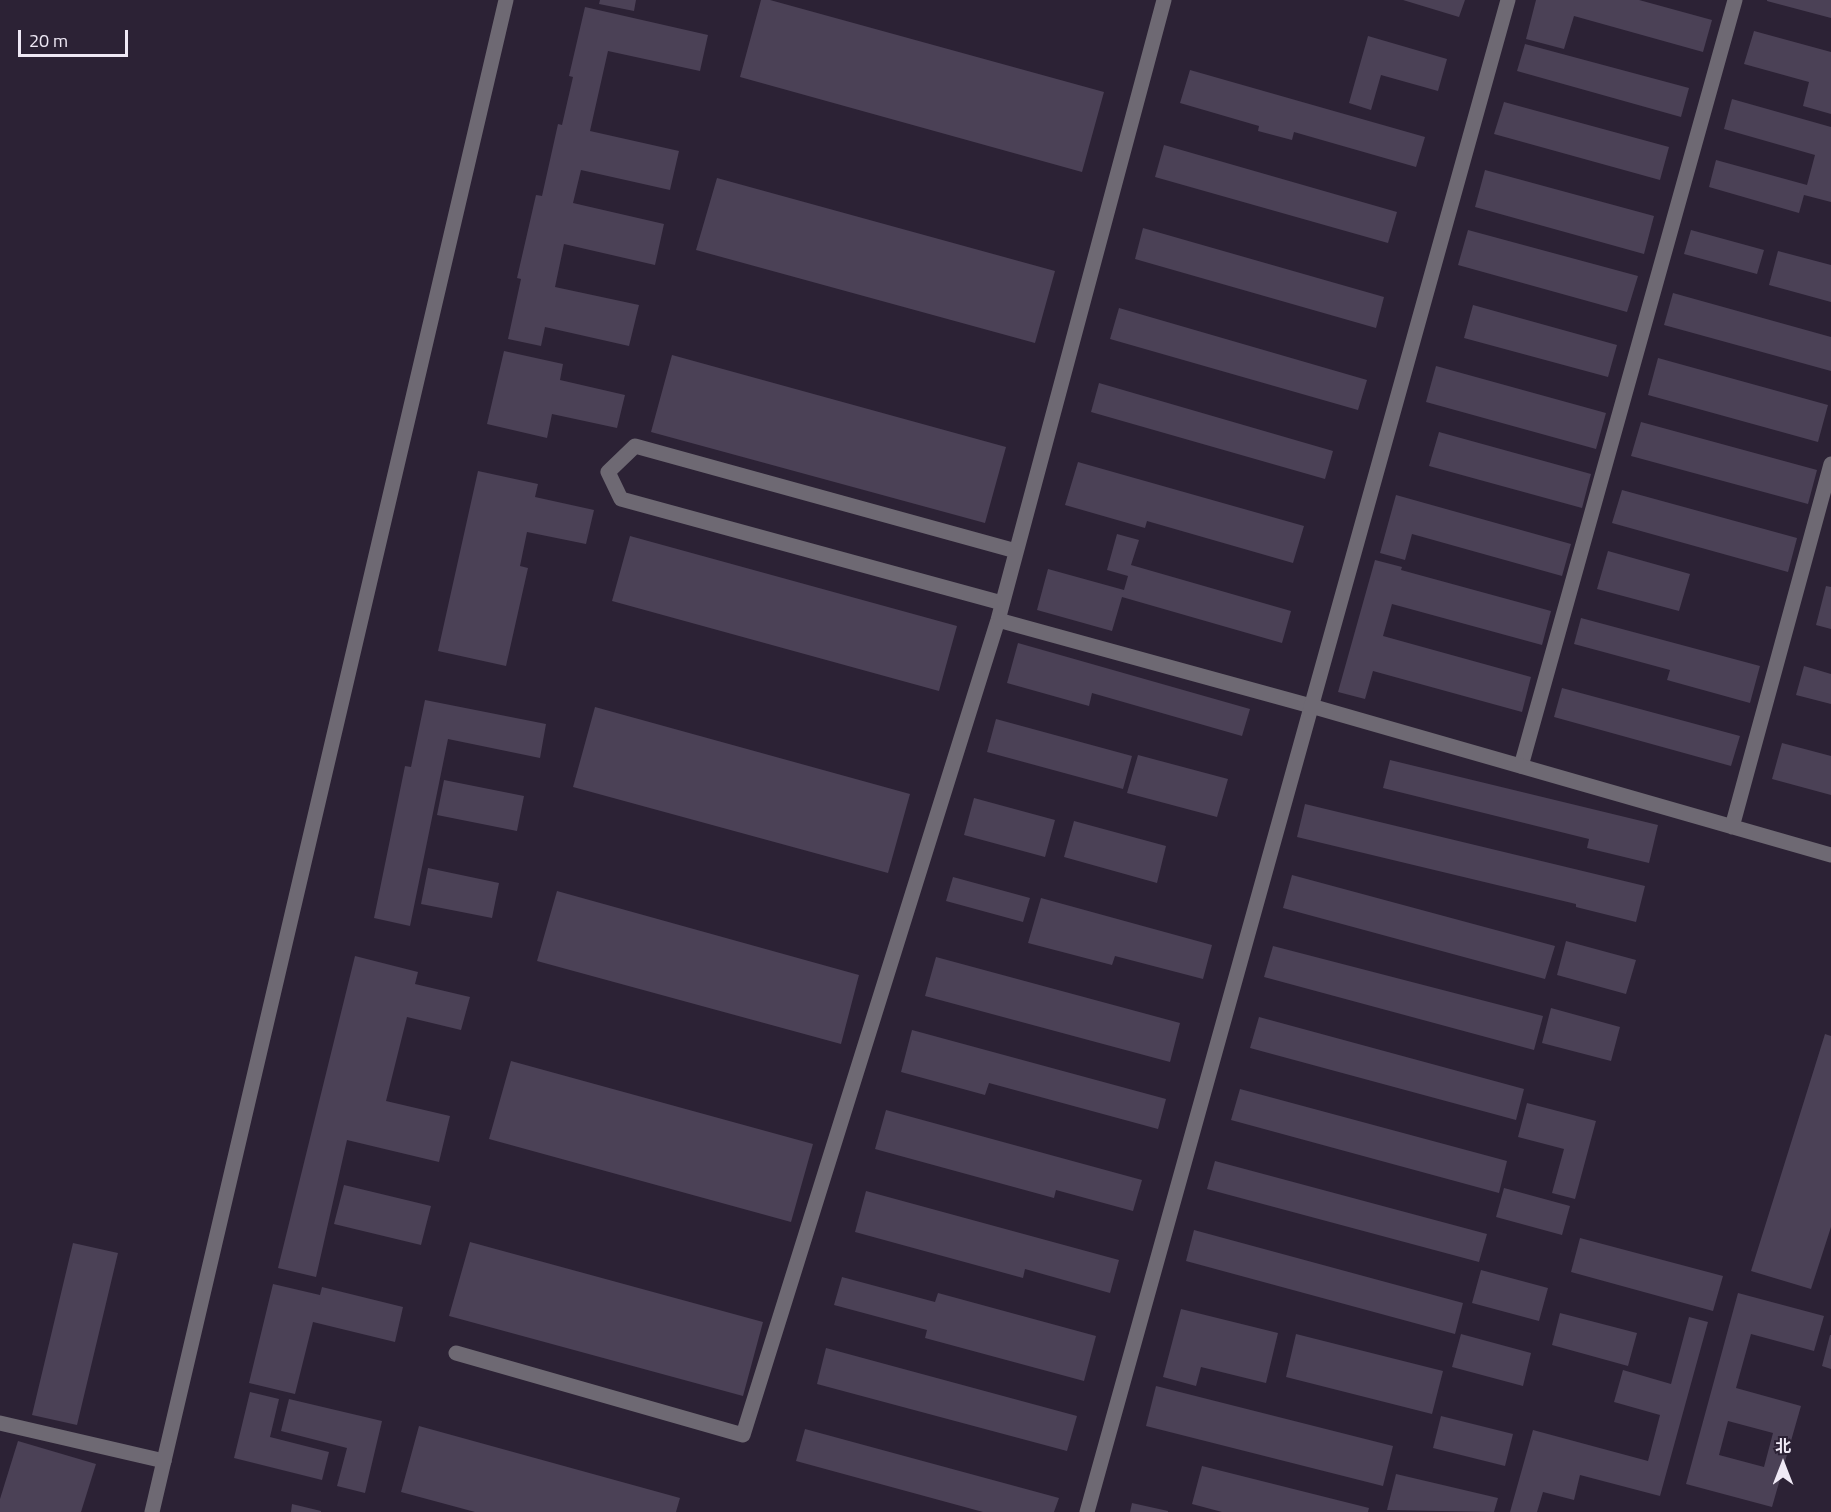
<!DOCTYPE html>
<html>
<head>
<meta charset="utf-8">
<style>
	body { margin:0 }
	#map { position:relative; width:1831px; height:1512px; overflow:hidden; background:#2c2235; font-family:"Titillium Web","Noto Sans SC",sans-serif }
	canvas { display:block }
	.north { position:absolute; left:1753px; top:1434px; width:60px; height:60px; -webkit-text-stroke:4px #2c2235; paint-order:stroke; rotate:0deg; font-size:16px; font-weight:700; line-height:24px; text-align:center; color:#efe9f5 }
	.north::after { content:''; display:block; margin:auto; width:21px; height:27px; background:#efe9f5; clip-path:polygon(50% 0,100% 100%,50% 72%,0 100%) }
	.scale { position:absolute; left:18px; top:30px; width:110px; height:27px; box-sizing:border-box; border:3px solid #efe9f5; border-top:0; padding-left:8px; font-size:18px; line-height:21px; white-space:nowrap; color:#efe9f5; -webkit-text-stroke:4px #2c2235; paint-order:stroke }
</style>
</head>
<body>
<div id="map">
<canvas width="1831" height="1512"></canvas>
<div class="north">北</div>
<div class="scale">20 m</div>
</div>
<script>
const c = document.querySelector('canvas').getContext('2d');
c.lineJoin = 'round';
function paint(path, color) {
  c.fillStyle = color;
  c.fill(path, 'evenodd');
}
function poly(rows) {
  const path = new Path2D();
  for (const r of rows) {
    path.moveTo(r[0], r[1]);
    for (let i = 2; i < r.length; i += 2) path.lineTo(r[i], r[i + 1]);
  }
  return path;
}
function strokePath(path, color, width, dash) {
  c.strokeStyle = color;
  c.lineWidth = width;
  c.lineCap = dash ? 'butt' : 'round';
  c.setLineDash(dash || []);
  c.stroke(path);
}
paint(poly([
	[600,0,636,0,634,11,599,4],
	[761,0,770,0,1104,92,1082,172,740,77],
	[1403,0,1465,0,1459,17],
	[1536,0,1639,0,1712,20,1703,52,1574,16,1564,49,1526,39],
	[1767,0,1831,0,1831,18,1767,1],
	[585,7,708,35,700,71,608,51,590,131,679,151,670,190,581,170,573,203,664,224,655,265,564,244,555,287,639,305,629,346,545,327,541,346,508,339,521,279,517,278,536,195,542,196,558,124,562,125,573,77,569,76],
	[1754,31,1831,52,1831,114,1803,106,1809,82,1744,64],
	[1368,36,1447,59,1438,91,1381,75,1371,110,1349,103],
	[1525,44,1689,88,1681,117,1517,71],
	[1190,70,1425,137,1416,167,1294,132,1292,140,1258,131,1259,126,1180,103],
	[1732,99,1831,127,1831,202,1804,195,1799,213,1709,187,1716,160,1807,185,1815,155,1724,129],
	[1504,102,1669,147,1660,180,1494,134],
	[1164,145,1397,212,1388,243,1155,177],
	[1485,170,1654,216,1644,254,1475,207],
	[717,178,1055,271,1035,343,696,250],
	[1143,228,1384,297,1376,328,1135,259],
	[1468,230,1638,276,1627,312,1458,265],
	[1691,230,1764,250,1757,274,1684,254],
	[1778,251,1831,265,1831,302,1769,285],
	[1673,293,1831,337,1831,371,1664,325],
	[1473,305,1617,345,1608,377,1464,338],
	[1119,308,1367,380,1358,410,1110,339],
	[504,351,563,364,560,380,625,395,617,428,552,414,547,438,487,424],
	[672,355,1006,447,985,523,651,432],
	[1658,358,1828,405,1818,442,1648,395],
	[1436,366,1606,413,1596,449,1426,402],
	[1099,383,1333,451,1325,479,1091,412],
	[1641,422,1817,470,1808,504,1631,456],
	[1439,432,1591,474,1582,508,1429,466],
	[1078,462,1304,526,1293,563,1147,521,1145,528,1065,505],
	[478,471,538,484,535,497,594,510,586,544,527,532,520,566,528,568,506,666,438,651],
	[1622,490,1797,538,1788,572,1612,523],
	[1396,495,1571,544,1562,576,1412,534,1405,560,1380,553],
	[1117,534,1139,540,1131,565,1291,611,1282,643,1122,597,1112,631,1037,610,1048,569,1124,590,1128,576,1107,570],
	[630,536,957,626,939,691,612,601],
	[1608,551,1690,574,1679,611,1597,589],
	[1375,560,1402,567,1401,570,1551,611,1542,645,1392,604,1383,636,1531,677,1522,712,1373,671,1365,699,1338,692],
	[1826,586,1831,587,1831,629,1816,625],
	[1581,618,1760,666,1750,703,1667,680,1670,670,1574,644],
	[1018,643,1250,709,1242,736,1092,693,1089,706,1007,683],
	[1804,666,1831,674,1831,704,1796,695],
	[1562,688,1740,736,1731,766,1554,717],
	[425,700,546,724,540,758,448,739,410,926,374,918,405,766,411,767],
	[595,707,910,794,888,873,573,787],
	[996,719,1132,756,1123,789,987,752],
	[1782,743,1831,756,1831,795,1772,779],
	[1138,755,1228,779,1217,817,1127,793],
	[1390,760,1658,825,1649,863,1587,848,1589,839,1383,788],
	[444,780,524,796,517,831,437,815],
	[974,798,1055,820,1045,857,964,835],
	[1305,804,1645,886,1636,922,1576,907,1576,904,1297,837],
	[1074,821,1166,846,1157,883,1064,857],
	[428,868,499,883,492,918,421,904],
	[1292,875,1555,946,1545,979,1283,908],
	[953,877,1030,898,1023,922,946,901],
	[557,891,859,975,841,1044,537,961],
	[1041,898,1212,945,1203,979,1115,956,1112,965,1028,943],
	[1566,941,1636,960,1626,994,1557,975],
	[1273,946,1543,1016,1534,1050,1264,977],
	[355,956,418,972,415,984,470,997,461,1030,407,1017,386,1101,450,1116,439,1162,347,1140,316,1277,278,1268],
	[936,957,1180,1023,1170,1062,925,996],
	[1551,1008,1620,1027,1611,1061,1542,1043],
	[1259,1017,1524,1089,1516,1120,1250,1048],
	[912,1030,1166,1099,1158,1129,989,1083,985,1095,901,1072],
	[1825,1034,1831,1036,1831,1227,1811,1289,1751,1271],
	[511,1061,813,1144,791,1222,489,1139],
	[1240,1089,1507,1161,1499,1193,1231,1120],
	[1527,1103,1596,1121,1575,1199,1552,1193,1564,1149,1518,1137],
	[886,1110,1142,1180,1133,1211,1056,1190,1054,1198,875,1149],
	[1215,1161,1487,1234,1479,1262,1207,1189],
	[344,1185,431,1206,421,1245,334,1224],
	[1504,1188,1570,1206,1562,1235,1496,1217],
	[866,1191,1119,1260,1110,1293,1025,1269,1023,1278,855,1232],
	[1194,1230,1463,1303,1455,1334,1186,1261],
	[1580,1238,1723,1276,1713,1311,1571,1272],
	[470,1242,763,1322,743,1396,449,1316],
	[73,1243,118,1253,77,1425,32,1415],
	[1481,1270,1548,1288,1539,1321,1472,1303],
	[842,1277,935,1302,938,1293,1096,1336,1084,1381,925,1338,927,1330,834,1305],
	[273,1284,320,1295,322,1287,403,1307,395,1342,313,1322,295,1394,249,1383],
	[1738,1293,1824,1316,1814,1351,1751,1334,1736,1388,1801,1406,1772,1507,1686,1484],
	[1728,1421,1773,1433,1764,1467,1719,1455],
	[1181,1309,1278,1333,1266,1383,1201,1367,1196,1386,1163,1377],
	[1560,1313,1637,1333,1628,1366,1552,1345],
	[1689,1317,1708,1322,1660,1496,1580,1475,1574,1500,1543,1492,1537,1512,1510,1512,1533,1430,1648,1461,1660,1415,1614,1402,1623,1370,1671,1384],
	[1296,1334,1443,1371,1432,1414,1286,1377],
	[1461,1334,1531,1353,1523,1386,1452,1367],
	[1830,1335,1831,1335,1831,1369,1822,1366],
	[826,1348,1077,1416,1067,1451,817,1384],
	[1156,1386,1393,1446,1383,1486,1146,1426],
	[250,1392,279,1399,270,1437,329,1452,322,1480,234,1458],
	[289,1399,382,1421,365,1493,337,1486,347,1448,281,1431],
	[1441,1416,1513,1434,1505,1466,1433,1448],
	[419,1426,680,1498,676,1512,475,1512,401,1492],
	[805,1429,1059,1498,1054,1512,983,1512,796,1461],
	[18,1441,96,1464,81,1512,0,1512,0,1499],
	[1202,1466,1369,1508,1368,1512,1222,1512,1192,1504],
	[1396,1474,1498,1498,1494,1512,1387,1510],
	[1132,1503,1168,1511,1168,1512,1130,1512],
	[292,1504,321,1511,321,1512,291,1512]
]), '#4b4156');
strokePath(poly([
	[1002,603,621,499,608,472,635,446,1016,551],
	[998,620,1311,706],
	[1521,766,1735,0],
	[456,1353,743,1435,998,620,1164,0],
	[0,1423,164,1461]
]), '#6e6973', 15);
strokePath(poly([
	[1311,706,1831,855],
	[1732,827,1831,464],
	[1087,1512,1508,0]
]), '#6e6973', 15);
strokePath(poly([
	[152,1512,506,0]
]), '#6e6973', 15);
</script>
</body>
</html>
